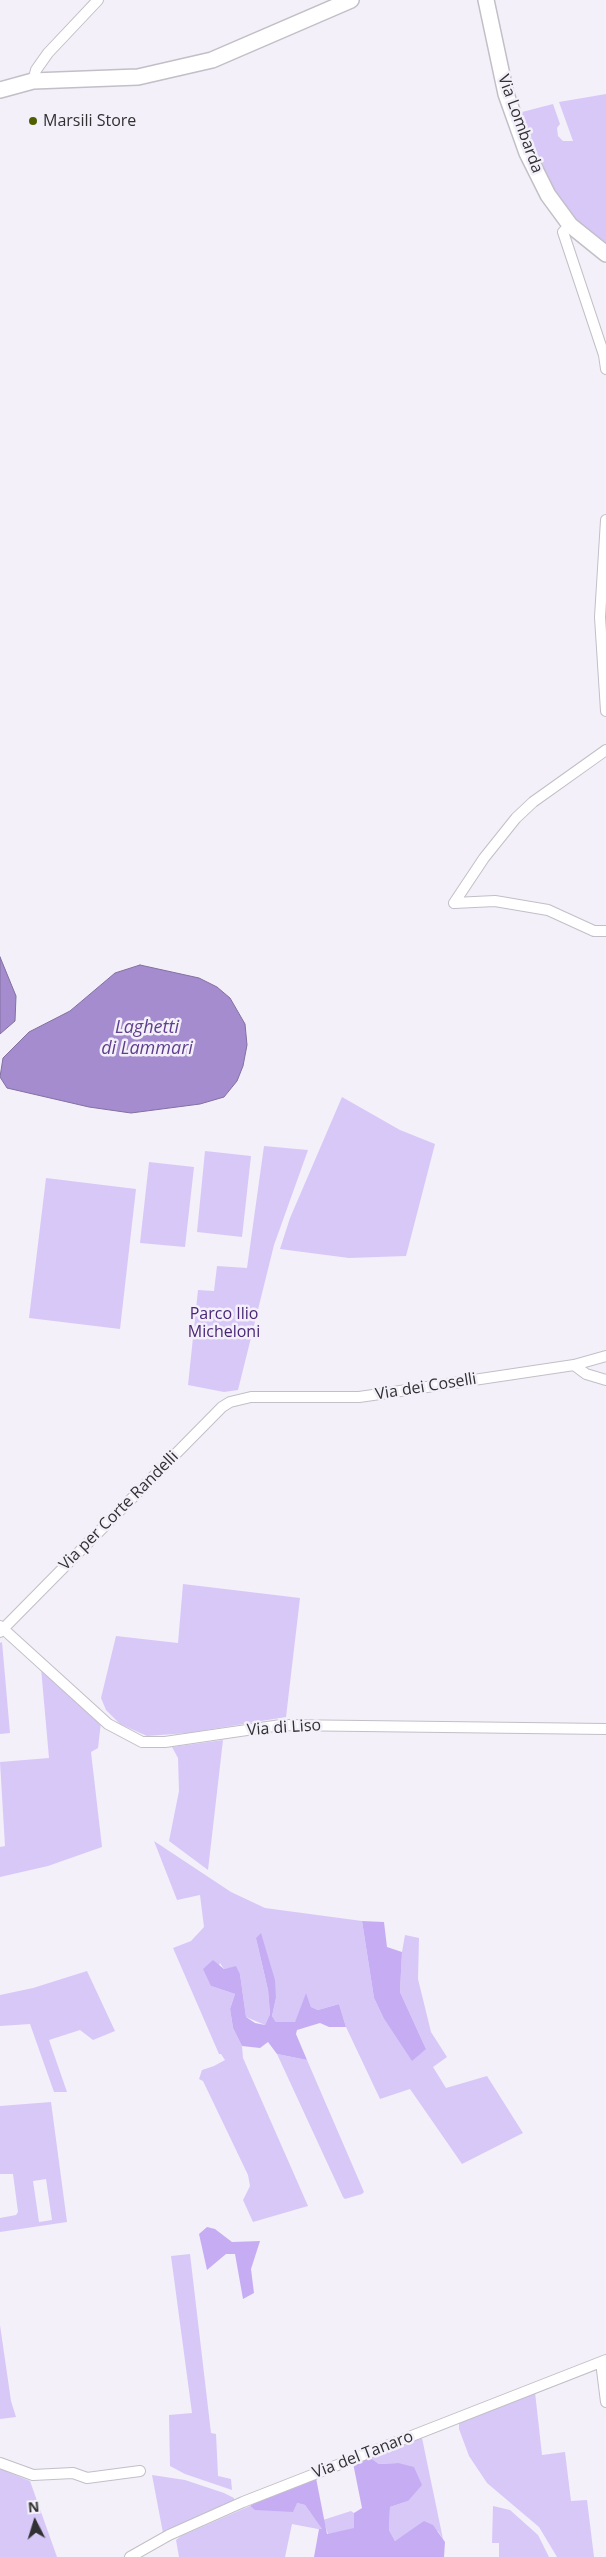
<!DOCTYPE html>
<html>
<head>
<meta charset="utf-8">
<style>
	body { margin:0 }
	#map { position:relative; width:606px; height:2557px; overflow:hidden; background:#f3f0f9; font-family:"Open Sans",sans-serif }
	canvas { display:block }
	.north { position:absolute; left:10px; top:2497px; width:50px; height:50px; -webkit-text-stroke:4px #f3f0f9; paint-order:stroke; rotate:355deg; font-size:14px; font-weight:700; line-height:20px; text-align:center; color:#313033 }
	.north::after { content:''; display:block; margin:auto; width:18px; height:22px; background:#313033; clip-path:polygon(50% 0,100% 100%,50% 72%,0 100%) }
</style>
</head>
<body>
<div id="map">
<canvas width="606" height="2557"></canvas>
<div class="north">N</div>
</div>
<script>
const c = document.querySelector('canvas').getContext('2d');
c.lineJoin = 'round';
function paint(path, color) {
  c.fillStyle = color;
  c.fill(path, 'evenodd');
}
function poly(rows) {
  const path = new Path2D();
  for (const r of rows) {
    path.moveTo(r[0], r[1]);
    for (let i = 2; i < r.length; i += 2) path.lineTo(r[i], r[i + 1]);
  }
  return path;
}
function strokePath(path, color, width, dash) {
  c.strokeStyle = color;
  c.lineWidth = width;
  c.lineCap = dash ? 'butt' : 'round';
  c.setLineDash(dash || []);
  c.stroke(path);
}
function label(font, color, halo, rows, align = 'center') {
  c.font = font + ' "Open Sans",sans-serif';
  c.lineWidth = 5;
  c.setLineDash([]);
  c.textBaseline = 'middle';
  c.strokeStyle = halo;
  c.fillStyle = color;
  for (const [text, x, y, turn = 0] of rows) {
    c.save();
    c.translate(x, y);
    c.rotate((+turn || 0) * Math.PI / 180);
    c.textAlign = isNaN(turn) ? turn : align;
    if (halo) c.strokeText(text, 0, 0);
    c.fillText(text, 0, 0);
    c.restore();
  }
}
paint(poly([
	[606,94,606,245,577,223,565,209,547,180,522,112,553,104,560,124,557,128,558,136,563,141,573,141,559,102],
	[342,1097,400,1130,435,1144,406,1256,349,1258,280,1249,290,1218],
	[264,1146,308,1150,274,1245,238,1390,224,1392,188,1385,198,1290,214,1291,217,1266,247,1268],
	[205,1151,251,1156,242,1237,197,1232],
	[149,1162,194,1167,185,1247,140,1243],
	[46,1178,136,1189,120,1329,29,1318],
	[183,1584,300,1598,286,1717,188,1733,147,1736,120,1724,106,1710,101,1698,116,1636,178,1643],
	[2,1642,10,1733,0,1734,0,1643],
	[41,1668,101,1722,98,1748,91,1752,102,1847,48,1866,0,1877,0,1847,5,1846,0,1762,49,1758],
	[223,1740,208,1870,169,1841,179,1791,178,1758,172,1747],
	[154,1841,231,1892,265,1908,362,1921,374,1998,383,2017,426,2049,400,1992,402,1952,405,1935,419,1938,418,1979,431,2032,447,2057,433,2067,446,2088,487,2076,523,2133,462,2164,410,2089,380,2099,346,2027,339,2004,318,2010,311,2007,306,1994,295,2023,276,2022,272,2016,276,1998,256,1938,268,1990,270,2014,265,2025,246,2017,240,1974,236,1967,224,1969,220,1963,211,1986,235,1994,230,2009,233,2028,242,2046,243,2058,308,2206,253,2222,243,2200,250,2186,248,2175,203,2081,199,2079,202,2070,214,2066,225,2060,221,2054,219,2054,173,1948,191,1941,204,1927,200,1895,177,1900],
	[87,1971,115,2031,93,2040,80,2030,49,2040,67,2092,54,2092,30,2024,0,2026,0,1995,33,1988],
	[277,2054,307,2060,364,2192,362,2194,345,2199,343,2197],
	[51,2102,67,2222,0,2232,0,2218,16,2215,18,2212,13,2174,0,2174,0,2106],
	[46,2179,52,2220,39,2222,33,2181],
	[190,2254,211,2433,216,2434,218,2476,231,2479,232,2490,185,2474,170,2466,169,2415,192,2413,171,2256],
	[0,2325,11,2401,16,2417,0,2419],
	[535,2392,542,2455,565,2452,571,2501,587,2500,594,2557,557,2557,539,2527,487,2483,469,2456,459,2429,459,2422],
	[422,2438,443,2539,438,2531,410,2532,395,2541,389,2530,390,2507,408,2501,398,2463,379,2464,368,2456],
	[0,2469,30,2481,57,2557,0,2557],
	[152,2475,185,2480,224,2493,234,2498,234,2501,163,2533],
	[297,2503,305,2505,323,2530,292,2524,285,2557,179,2557,176,2540,181,2536,250,2506,256,2510],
	[493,2506,510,2510,538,2535,549,2557,499,2557,499,2543,492,2543],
	[351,2511,354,2513,355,2529,328,2534,323,2520]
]), '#d8c8f8');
paint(poly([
	[362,1921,384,1922,387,1947,402,1952,400,1992,426,2049,412,2061,383,2017,374,1998],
	[261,1933,275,1980,276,1998,272,2016,276,2022,295,2022,306,1993,311,2007,318,2010,339,2004,346,2027,329,2027,320,2023,297,2030,296,2034,307,2060,277,2054,268,2042,260,2048,242,2046,233,2028,230,2009,235,1994,211,1986,203,1969,213,1960,224,1969,236,1966,240,1974,246,2017,255,2023,265,2025,270,2014,268,1990,256,1938],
	[207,2227,215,2229,232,2242,260,2241,251,2269,254,2293,243,2299,235,2254,226,2254,207,2270,199,2234],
	[368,2456,379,2464,398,2463,414,2467,422,2485,408,2501,390,2507,389,2530,395,2541,424,2521,433,2525,445,2542,444,2557,314,2557,319,2529,322,2529,305,2505,297,2503,293,2512,255,2510,250,2506,261,2499,316,2478,327,2534,354,2528,354,2513,362,2508,353,2463]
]), '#c6adf3');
const water = poly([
	[0,957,16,996,15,1021,0,1034,0,957],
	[140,965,199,978,217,987,230,998,245,1024,247,1045,243,1066,237,1081,224,1097,200,1104,131,1113,89,1107,7,1088,0,1077,3,1058,29,1032,70,1011,115,973,140,965]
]);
paint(water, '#a48ccf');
strokePath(water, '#8270a0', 1);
const street = poly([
	[33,81,36,70,48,53,98,0],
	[570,225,563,232,604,355,606,369],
	[606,520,600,617,606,711],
	[454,903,484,858,516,818,533,802,606,750],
	[454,903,495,901,548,910,594,931,606,931],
	[574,1365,586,1374,606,1380],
	[0,1626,108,1724,142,1742,165,1742,281,1725,606,1729],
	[0,1632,222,1407,230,1402,251,1397,359,1397,380,1394,574,1365,606,1356],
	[601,2362,606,2402],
	[0,2463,33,2475,73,2473,87,2478,140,2471],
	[130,2557,169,2535,243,2502,606,2360]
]);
const secondary = poly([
	[486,0,506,94,527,153,548,195,570,225,606,254],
	[0,90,33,81,138,77,212,60,351,0]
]);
strokePath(street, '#c2bfc7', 12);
strokePath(secondary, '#c2bfc7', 18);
strokePath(street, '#fff', 10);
strokePath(secondary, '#fff', 15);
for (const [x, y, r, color] of [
	[33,121,5,"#4e5e00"]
]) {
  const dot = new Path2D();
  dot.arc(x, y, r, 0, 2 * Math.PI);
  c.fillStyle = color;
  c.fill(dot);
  strokePath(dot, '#f3f0f9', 2);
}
label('16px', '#313033', '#f3f0f9', [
	["Marsili Store",43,121]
], 'left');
label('16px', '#313033', '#f3f0f9', [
	["Via Lombarda",520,124,70],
	["Via dei Coselli",426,1387,-9],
	["Via per Corte Randelli",119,1511,-45],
	["Via di Liso",284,1728,-4],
	["Via del Tanaro",363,2455,-21]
]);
label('16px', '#4a2676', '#f3f0f9', [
	["Parco Ilio",224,1314],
	["Micheloni",224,1332]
]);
label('italic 18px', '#603e8f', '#f3f0f9', [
	["Laghetti",147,1028],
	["di Lammari",147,1049]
]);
</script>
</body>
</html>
